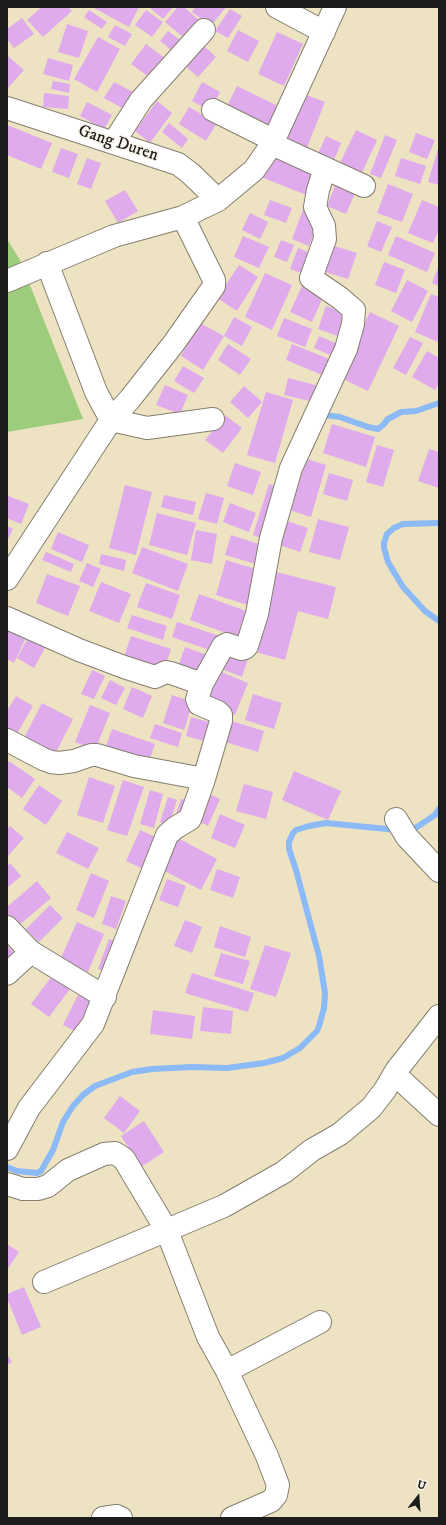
<!DOCTYPE html>
<html>
<head>
<meta charset="utf-8">
<style>
	body { margin:0 }
	#map { position:relative; width:446px; height:1525px; overflow:hidden; background:#ede2c2; font-family:"IM FELL DW Pica",serif }
	canvas { display:block }
	.frame { position:absolute; inset:0; border:8px solid #1c1c1c; pointer-events:none }
	.north { position:absolute; left:398px; top:1477px; width:40px; height:40px; -webkit-text-stroke:3px #f7f3e8; paint-order:stroke; rotate:17deg; font-size:11px; font-weight:700; line-height:16px; text-align:center; color:#1c1c1c }
	.north::after { content:''; display:block; margin:auto; width:14px; height:18px; background:#1c1c1c; clip-path:polygon(50% 0,100% 100%,50% 72%,0 100%) }
</style>
</head>
<body>
<div id="map">
<canvas width="446" height="1525"></canvas>
<div class="frame"></div>
<div class="north">U</div>
</div>
<script>
const c = document.querySelector('canvas').getContext('2d');
c.lineJoin = 'round';
function paint(path, color) {
  c.fillStyle = color;
  c.fill(path, 'evenodd');
}
function poly(rows) {
  const path = new Path2D();
  for (const r of rows) {
    path.moveTo(r[0], r[1]);
    for (let i = 2; i < r.length; i += 2) path.lineTo(r[i], r[i + 1]);
  }
  return path;
}
function strokePath(path, color, width, dash) {
  c.strokeStyle = color;
  c.lineWidth = width;
  c.lineCap = dash ? 'butt' : 'round';
  c.setLineDash(dash || []);
  c.stroke(path);
}
function label(font, color, halo, rows, align = 'center') {
  c.font = font + ' "IM FELL DW Pica",serif';
  c.lineWidth = 3;
  c.setLineDash([]);
  c.textBaseline = 'middle';
  c.strokeStyle = halo;
  c.fillStyle = color;
  for (const [text, x, y, turn = 0] of rows) {
    c.save();
    c.translate(x, y);
    c.rotate((+turn || 0) * Math.PI / 180);
    c.textAlign = isNaN(turn) ? turn : align;
    if (halo) c.strokeText(text, 0, 0);
    c.fillText(text, 0, 0);
    c.restore();
  }
}
paint(poly([
	[7,239,20,260,83,419,7,432]
]), '#9dcd7c');
strokePath(poly([
	[325,415,340,417,368,427,378,429,383,425,388,419,401,412,416,411,439,403],
	[439,523,403,524,394,528,387,534,384,543,384,548,388,562,403,587,425,611,439,621],
	[408,831,414,829,435,815,439,809],
	[7,1167,17,1171,37,1173,41,1171,53,1150,63,1122,73,1106,83,1095,95,1086,132,1072,152,1069,192,1067,227,1068,264,1063,283,1058,300,1048,317,1031,319,1026,324,1008,325,993,319,956,296,870,289,849,289,842,293,833,296,830,309,826,326,823,397,830]
]), '#8bbaf6', 6);
paint(poly([
	[42,7,68,7,72,11,43,37,27,20],
	[92,7,139,7,129,27],
	[153,7,173,7,163,19,151,9],
	[178,7,184,7,205,26,190,43,165,22],
	[195,7,226,7,211,26,192,12],
	[230,9,242,16,228,38,215,31],
	[89,10,107,22,102,29,84,17],
	[146,10,163,22,152,37,135,25],
	[22,18,34,34,14,48,7,39,7,29],
	[67,24,88,31,79,58,58,52],
	[115,25,132,34,125,46,108,37],
	[238,30,259,41,248,62,227,51],
	[168,31,183,42,175,53,160,41],
	[277,32,303,44,284,86,258,74],
	[98,37,120,49,97,92,74,79],
	[146,44,166,59,152,79,131,64],
	[203,45,216,57,198,77,184,65],
	[7,55,24,70,7,89],
	[48,58,73,65,69,81,43,74],
	[53,81,70,84,69,93,51,89],
	[114,82,133,92,124,109,104,98],
	[202,82,220,92,210,111,192,101],
	[237,86,284,109,272,133,225,110],
	[44,93,69,96,68,109,43,107],
	[301,93,325,102,306,150,282,140],
	[157,101,172,113,150,143,135,131],
	[87,102,112,115,104,129,80,116],
	[189,107,217,123,206,141,179,124],
	[169,123,188,139,182,148,162,132],
	[7,125,52,143,41,169,7,155],
	[356,130,377,140,359,179,337,169],
	[416,133,435,140,427,159,409,152],
	[385,135,397,140,381,178,370,174],
	[326,136,341,143,332,165,316,158],
	[439,146,439,185,428,182],
	[61,148,78,154,69,178,52,172],
	[271,152,319,172,309,196,261,177],
	[87,158,101,163,91,189,77,184],
	[401,158,426,166,420,184,395,176],
	[338,178,358,186,346,214,327,206],
	[388,184,413,194,402,222,377,213],
	[125,190,138,211,118,223,105,201],
	[270,200,292,208,286,223,264,215],
	[422,200,439,207,439,230,433,243,408,233],
	[304,207,313,211,319,219,309,246,292,239],
	[250,213,268,222,260,239,242,230],
	[377,221,392,227,381,252,367,246],
	[243,236,269,247,259,268,234,257],
	[396,236,435,253,427,272,388,255],
	[281,240,294,245,287,262,274,257],
	[328,244,357,253,348,279,319,270],
	[298,248,315,255,307,275,290,269],
	[384,262,405,270,396,293,375,285],
	[239,265,258,277,237,311,217,298],
	[439,265,439,286,432,283],
	[265,273,292,285,272,330,245,317],
	[407,280,428,291,412,322,391,311],
	[302,286,324,295,312,322,290,312],
	[431,294,439,297,438,342,415,332],
	[326,306,351,315,343,338,318,329],
	[370,312,399,326,368,391,339,377],
	[234,317,252,327,242,346,224,336],
	[284,318,312,329,305,347,277,336],
	[200,323,224,336,203,370,181,356],
	[319,336,342,346,337,358,314,348],
	[410,337,423,343,406,375,393,368],
	[228,344,251,359,240,375,218,360],
	[292,344,329,359,322,375,286,360],
	[427,351,439,358,439,383,435,390,412,377],
	[183,366,204,378,194,393,174,381],
	[288,378,319,386,314,402,284,395],
	[165,385,188,395,180,414,156,405],
	[244,386,262,402,248,418,230,402],
	[266,392,293,400,275,463,247,455],
	[225,415,242,428,223,453,205,440],
	[332,424,375,437,366,467,323,453],
	[377,445,394,450,383,487,366,482],
	[429,449,439,452,439,488,418,481],
	[301,457,326,465,311,517,286,509],
	[235,463,261,472,253,495,227,486],
	[329,473,353,480,347,501,323,494],
	[269,484,282,488,266,540,253,535],
	[125,485,152,492,136,555,109,548],
	[206,493,224,498,217,524,198,519],
	[164,495,196,502,193,515,161,507],
	[8,496,29,504,21,524,7,518],
	[230,503,256,513,249,532,223,522],
	[157,513,196,523,187,555,149,545],
	[318,519,349,527,340,560,309,552],
	[284,520,308,528,300,552,277,544],
	[7,526,13,529,7,541],
	[196,530,217,534,212,564,191,560],
	[58,532,89,545,82,562,51,549],
	[231,535,265,546,259,565,225,555],
	[142,547,188,564,178,591,132,573],
	[46,552,74,564,71,572,42,560],
	[101,554,126,560,124,571,99,564],
	[226,560,259,570,248,605,216,595],
	[87,563,101,569,93,587,79,581],
	[272,571,336,587,328,619,298,611,285,660,252,651],
	[47,574,80,586,68,616,36,603],
	[101,582,131,594,119,623,89,611],
	[146,583,180,595,172,619,137,607],
	[199,594,249,612,240,638,190,620],
	[132,615,167,626,163,640,127,628],
	[7,621,29,631,14,663,7,659],
	[177,622,220,636,215,652,172,637],
	[30,634,47,644,34,668,17,658],
	[131,636,171,649,163,673,123,660],
	[185,647,210,656,201,681,176,672],
	[226,650,248,659,242,677,219,668],
	[92,670,105,676,94,699,81,694],
	[219,671,248,683,235,715,205,704],
	[110,680,125,688,116,705,101,698],
	[132,687,152,696,143,718,123,709],
	[253,694,282,703,274,729,245,720],
	[172,695,193,702,184,730,163,723],
	[16,696,33,706,15,737,7,732,7,711],
	[42,703,73,719,53,758,22,742],
	[90,705,110,713,95,750,75,742],
	[191,717,216,724,211,743,186,736],
	[228,720,264,731,258,752,222,741],
	[155,724,182,733,178,747,150,738],
	[112,729,155,744,147,767,104,752],
	[9,761,35,779,22,798,7,787,7,764],
	[294,771,341,791,328,820,282,800],
	[89,777,115,786,103,823,77,815],
	[123,780,144,787,127,836,107,830],
	[244,784,273,792,266,819,236,811],
	[39,785,62,801,46,825,23,809],
	[150,790,163,794,154,828,140,824],
	[207,793,220,799,208,826,195,819],
	[168,797,177,800,169,825,160,822],
	[181,799,190,801,182,823,174,820],
	[220,814,245,825,235,848,211,838],
	[10,826,24,838,8,856,7,854,7,830],
	[140,830,162,840,147,871,126,861],
	[67,832,99,848,88,869,56,853],
	[176,837,217,859,201,890,159,868],
	[10,863,21,876,7,888,7,866],
	[217,869,240,877,233,898,210,890],
	[91,873,109,881,94,918,76,910],
	[167,879,186,886,178,907,159,900],
	[37,881,51,898,18,926,7,913,7,907],
	[111,896,126,901,116,929,102,924],
	[50,905,63,918,39,942,26,929],
	[185,920,202,927,192,953,174,946],
	[77,922,104,934,88,972,60,960],
	[220,926,251,937,245,957,214,947],
	[109,939,123,944,112,974,98,969],
	[7,945,19,958,7,969],
	[265,945,291,953,276,997,250,989],
	[221,953,250,961,243,984,214,976],
	[192,973,254,993,248,1012,185,993],
	[52,976,70,989,49,1017,31,1004],
	[78,995,99,1005,84,1035,63,1025],
	[203,1007,233,1011,231,1034,200,1031],
	[153,1010,195,1016,192,1039,150,1034],
	[120,1096,140,1111,124,1133,104,1118],
	[144,1121,164,1152,141,1167,121,1136],
	[7,1244,19,1252,7,1270],
	[24,1287,41,1327,22,1335,7,1298,7,1294],
	[7,1354,12,1362,7,1365]
]), '#dfabec');
const street = poly([
	[277,7,324,32],
	[7,108,178,164,190,173,218,200],
	[213,110,273,140],
	[114,142,141,100,204,30],
	[272,144,364,186],
	[47,263,96,392,111,420,147,428,213,419],
	[7,281,114,236,183,217,218,200,254,170,272,144,335,7],
	[7,579,111,420,130,399,174,343,214,286,214,280,183,217],
	[7,618,79,650,124,667,155,677,166,672,171,673,202,684],
	[7,740,43,759,51,762,59,763,74,761,91,755,97,755,134,766,204,779],
	[396,819,407,837,439,871],
	[7,927,31,952,105,997],
	[7,974,31,952],
	[402,1081,439,1115],
	[7,1149,29,1108,93,1024,167,835,175,828,190,819,204,779,221,721,221,715,218,712,199,704,197,699,202,684,223,646,227,644,241,649,245,648,247,646,257,614,271,538,291,468,346,349,353,324,354,310,340,298,311,278,325,239,324,226,315,207,318,190,325,168],
	[7,1184,23,1189,38,1189,48,1186,68,1170,104,1154,115,1153,124,1159,167,1231,208,1337,227,1371,267,1456,278,1485,276,1495,271,1501,232,1518],
	[44,1282,224,1206,284,1172,312,1150,340,1134,371,1108,385,1090,396,1071,439,1016],
	[227,1371,320,1322],
	[103,1518,117,1516,121,1518]
]);
strokePath(street, '#847f6f', 24);
strokePath(street, '#fff', 22);
label('17px', '#1c1c1c', '#f7f3e8', [
	["Gang Duren",118,144,18]
]);
</script>
</body>
</html>
